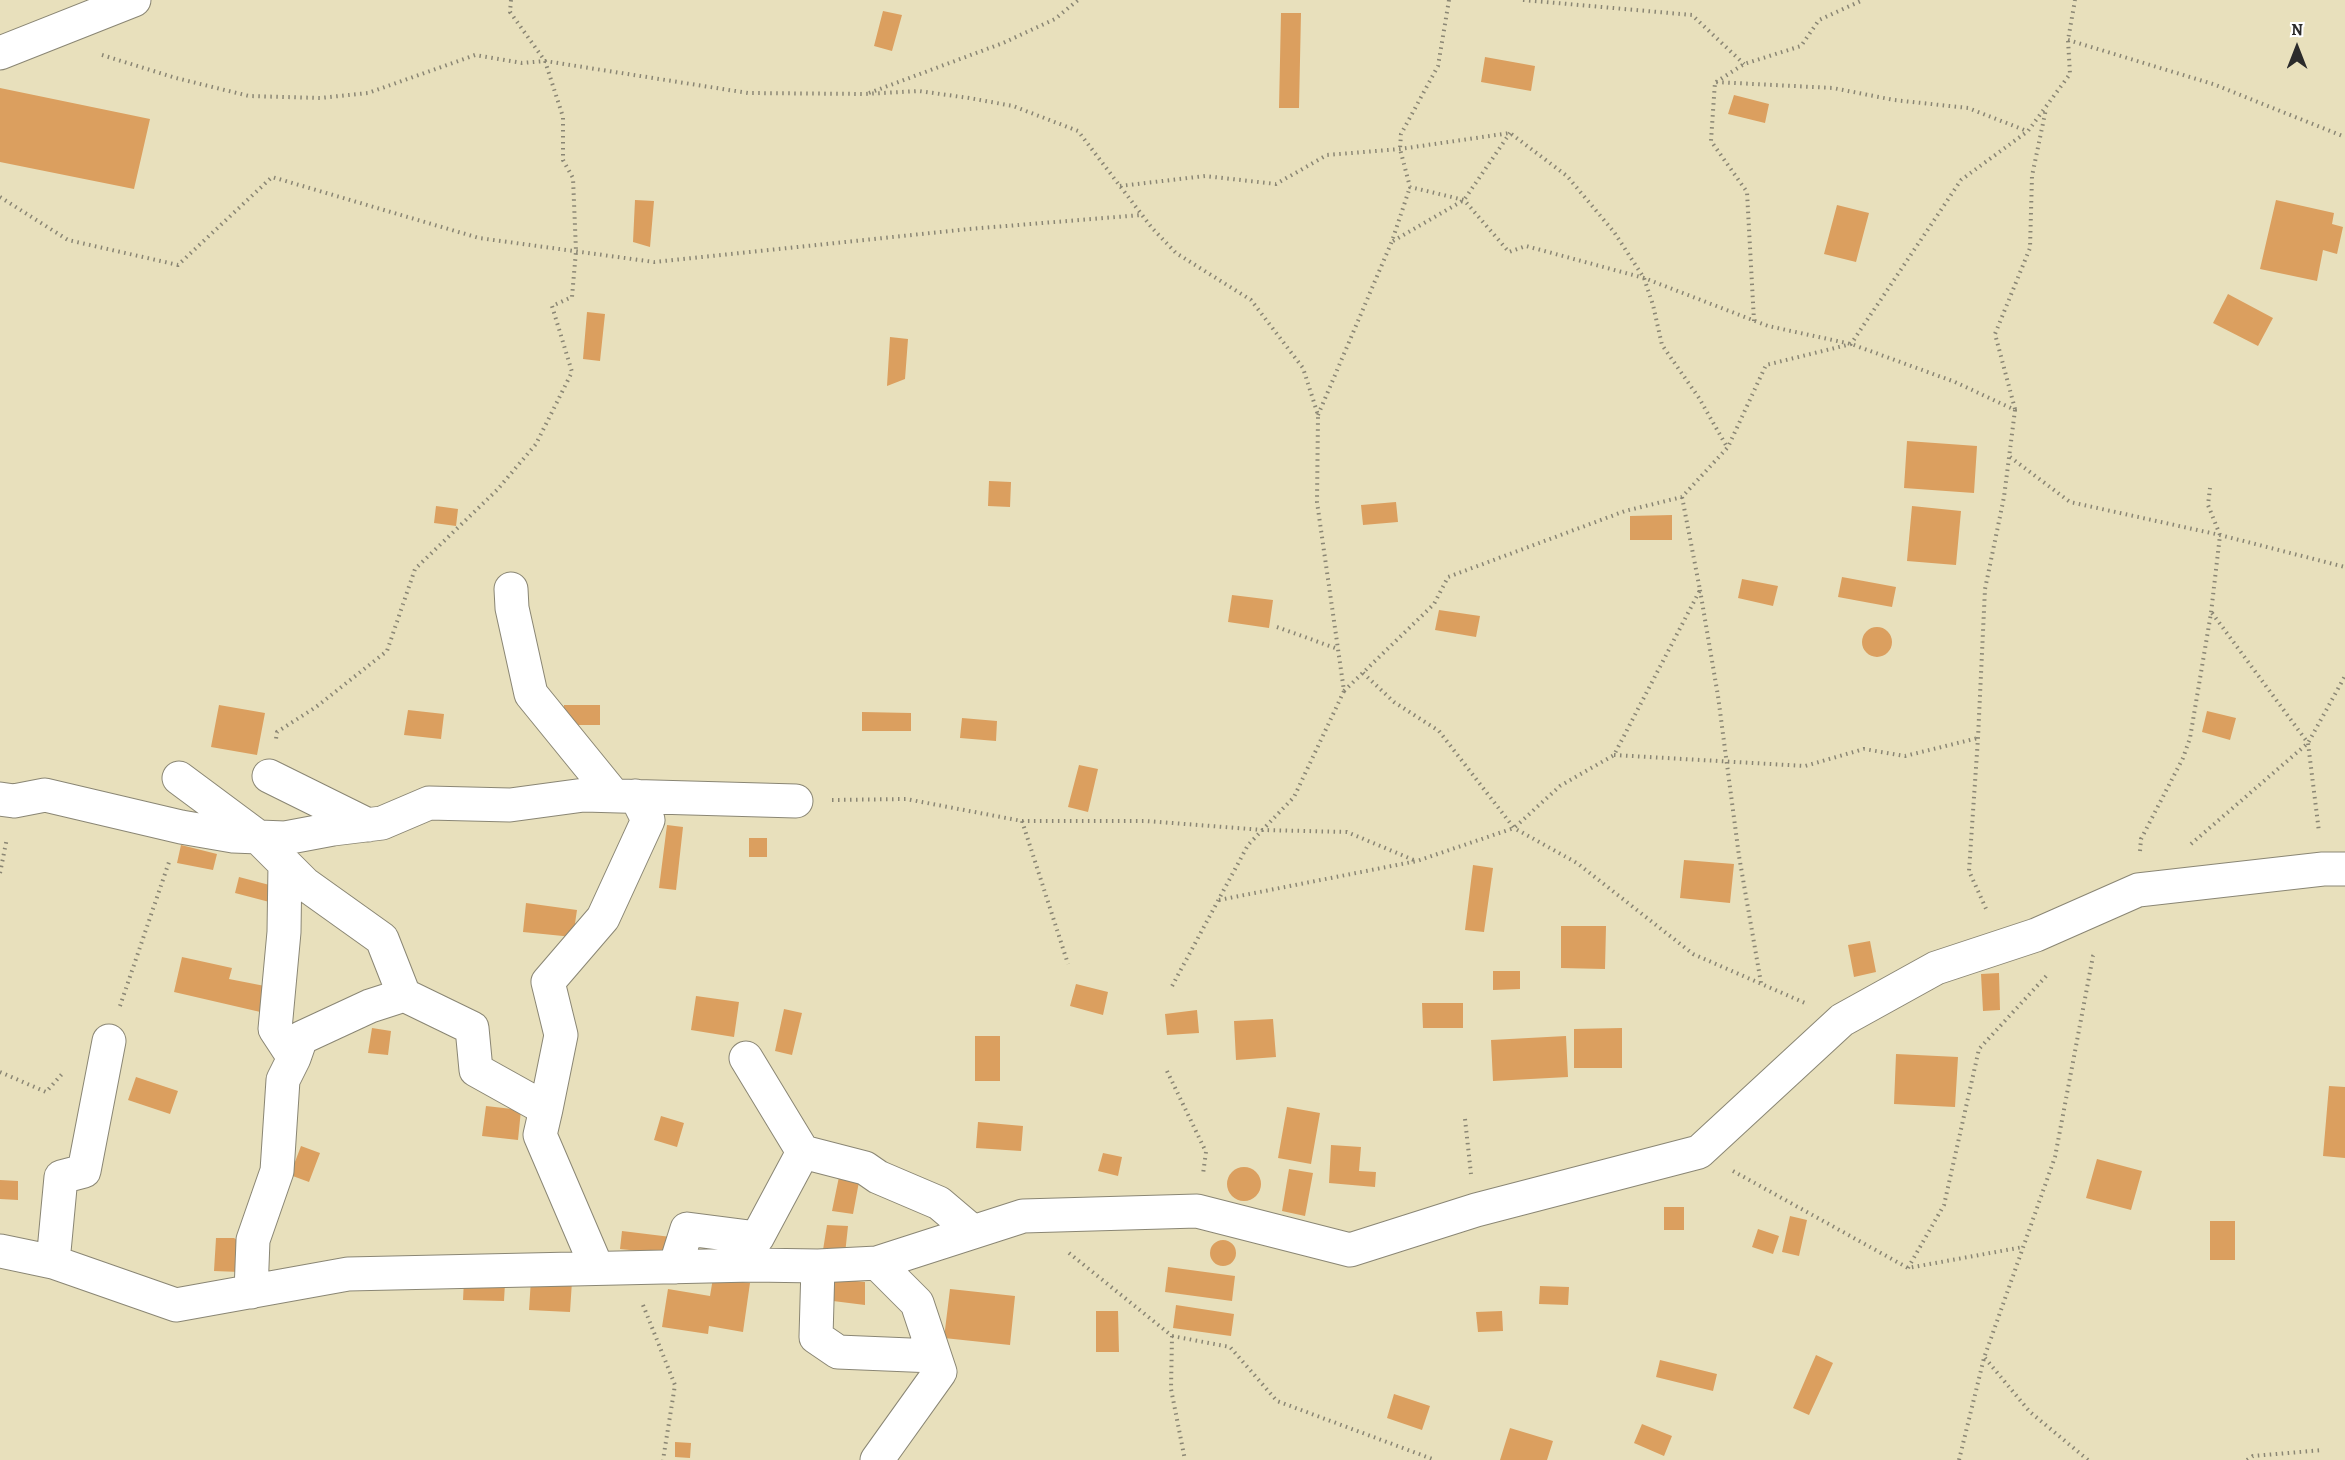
<!DOCTYPE html>
<html>
<head>
<meta charset="utf-8">
<style>
	body { margin:0 }
	#map { position:relative; width:2345px; height:1460px; overflow:hidden; background:#e8e0bc; font-family:Alegreya,serif }
	canvas { display:block }
	.north { position:absolute; left:2267px; top:18px; width:60px; height:60px; -webkit-text-stroke:4px #fff; paint-order:stroke; rotate:0deg; font-size:16px; font-weight:700; line-height:24px; text-align:center; color:#2b2b2b }
	.north::after { content:''; display:block; margin:auto; width:21px; height:27px; background:#2b2b2b; clip-path:polygon(50% 0,100% 100%,50% 72%,0 100%) }
</style>
</head>
<body>
<div id="map">
<canvas width="2345" height="1460"></canvas>
<div class="north">N</div>
</div>
<script>
const c = document.querySelector('canvas').getContext('2d');
c.lineJoin = 'round';
function paint(path, color) {
  c.fillStyle = color;
  c.fill(path, 'evenodd');
}
function poly(rows) {
  const path = new Path2D();
  for (const r of rows) {
    if (r.length === 3) {
      path.moveTo(r[0] + r[2], r[1]);
      path.arc(r[0], r[1], r[2], 0, 2 * Math.PI);
      continue;
    }
    path.moveTo(r[0], r[1]);
    for (let i = 2; i < r.length; i += 2) path.lineTo(r[i], r[i + 1]);
  }
  return path;
}
function strokePath(path, color, width, dash) {
  c.strokeStyle = color;
  c.lineWidth = width;
  c.lineCap = dash ? 'butt' : 'round';
  c.setLineDash(dash || []);
  c.stroke(path);
}
paint(poly([
	[883,11,902,15,892,51,874,46],
	[1281,13,1301,13,1299,108,1279,108],
	[1485,57,1535,66,1531,91,1481,82],
	[0,88,150,119,134,189,0,162],
	[1734,95,1769,104,1765,123,1728,114],
	[635,200,654,201,650,247,633,242],
	[2276,200,2334,213,2332,224,2343,227,2337,254,2323,250,2317,281,2260,269],
	[1837,205,1869,213,1856,262,1824,254],
	[2228,294,2273,318,2258,346,2213,323],
	[587,312,605,314,600,361,583,359],
	[890,337,908,339,905,379,887,386],
	[1907,441,1977,446,1974,493,1904,488],
	[989,481,1011,482,1010,507,988,506],
	[1396,502,1398,522,1363,525,1361,505],
	[436,506,458,509,456,526,434,523],
	[1912,506,1961,511,1956,565,1907,561],
	[1672,515,1672,540,1630,540,1630,516],
	[1842,577,1896,587,1892,607,1838,597],
	[1742,579,1778,586,1773,606,1738,598],
	[1232,595,1273,600,1269,628,1228,622],
	[1439,610,1480,616,1476,637,1435,630],
	[1877,642,15],
	[219,705,265,713,257,755,211,747],
	[564,705,600,705,600,725,564,725],
	[408,710,444,714,441,739,404,735],
	[2207,711,2236,718,2230,740,2202,732],
	[862,712,911,713,911,731,862,731],
	[962,718,997,721,996,741,960,738],
	[1079,765,1098,769,1088,812,1068,807],
	[667,825,683,827,676,890,659,888],
	[749,838,767,838,767,857,749,857],
	[181,845,217,854,213,870,177,863],
	[1684,860,1734,864,1730,903,1680,898],
	[1473,865,1493,868,1484,932,1465,930],
	[239,877,281,888,277,904,235,893],
	[526,903,577,910,573,937,523,932],
	[1561,926,1606,926,1605,969,1561,968],
	[1870,941,1876,972,1854,977,1848,945],
	[182,957,232,968,229,979,275,988,269,1014,174,992],
	[1493,971,1520,971,1520,989,1493,990],
	[1999,973,2000,1010,1983,1011,1981,974],
	[1076,984,1108,992,1103,1015,1070,1006],
	[696,996,739,1002,734,1037,691,1030],
	[1422,1003,1463,1003,1463,1028,1423,1028],
	[784,1009,802,1013,792,1055,775,1051],
	[1197,1010,1199,1033,1167,1035,1165,1014],
	[1273,1019,1276,1057,1236,1060,1234,1021],
	[372,1028,391,1031,388,1055,368,1053],
	[1622,1028,1622,1068,1574,1068,1574,1029],
	[975,1036,1000,1036,1000,1081,975,1081],
	[1566,1036,1568,1077,1493,1081,1491,1040],
	[1896,1054,1958,1057,1955,1107,1894,1104],
	[136,1077,178,1091,170,1114,128,1100],
	[2329,1086,2345,1087,2345,1158,2323,1156],
	[486,1106,521,1110,518,1140,482,1136],
	[1287,1107,1320,1113,1311,1164,1278,1158],
	[661,1116,684,1123,677,1147,654,1140],
	[978,1122,1023,1126,1021,1151,976,1148],
	[1331,1145,1361,1147,1359,1171,1376,1172,1375,1187,1329,1183],
	[301,1146,320,1153,309,1182,290,1175],
	[1103,1153,1122,1157,1118,1176,1098,1171],
	[2097,1159,2142,1171,2131,1210,2086,1198],
	[841,1167,861,1171,853,1214,832,1211],
	[1244,1184,17],
	[1289,1169,1313,1173,1305,1216,1282,1211],
	[0,1180,18,1181,18,1200,0,1199],
	[1664,1207,1684,1207,1684,1230,1664,1230],
	[1790,1216,1807,1220,1799,1256,1782,1252],
	[2210,1221,2235,1221,2235,1260,2210,1260],
	[827,1225,848,1226,845,1254,823,1250],
	[1758,1229,1779,1236,1773,1254,1752,1247],
	[622,1231,671,1237,669,1254,620,1249],
	[216,1238,234,1238,242,1243,240,1272,214,1271],
	[1223,1253,13],
	[1168,1267,1235,1276,1232,1301,1165,1292],
	[713,1278,750,1283,743,1332,709,1326,708,1334,662,1327,668,1289,710,1296],
	[829,1278,865,1282,865,1305,825,1300],
	[531,1279,572,1281,570,1312,529,1310],
	[464,1280,505,1283,504,1301,463,1300],
	[1540,1286,1569,1287,1568,1305,1539,1304],
	[950,1289,1015,1296,1010,1345,944,1338],
	[1176,1305,1234,1314,1231,1336,1173,1328],
	[1096,1311,1118,1311,1119,1352,1096,1352],
	[1502,1311,1503,1331,1478,1332,1476,1312],
	[1816,1355,1833,1363,1809,1415,1793,1408],
	[1660,1360,1717,1374,1713,1391,1656,1377],
	[1394,1394,1430,1406,1422,1430,1387,1418],
	[1642,1424,1672,1436,1664,1456,1634,1443],
	[1510,1428,1553,1441,1547,1460,1500,1460],
	[675,1442,691,1443,690,1458,675,1457]
]), '#db9f5f');
const minor = poly([
	[0,53,134,0],
	[511,589,512,608,531,694,614,796],
	[269,776,368,825],
	[179,778,257,836,305,884,382,939,404,995,472,1028,476,1070,546,1109,540,1135,597,1268],
	[0,799,14,801,45,795,181,827,233,836,285,838,333,829,382,823,429,803,510,805,584,795,796,801],
	[294,1058,301,1038,370,1006,404,995],
	[746,1058,803,1152,865,1168,878,1177,939,1203,972,1231],
	[546,1109,561,1035,548,982,603,918,648,820,636,796],
	[0,1251,53,1262,176,1305,348,1274,753,1265,818,1266,877,1263,1023,1216,1197,1211,1350,1250,1476,1210,1699,1152,1842,1020,1936,968,2036,935,2138,890,2323,869,2345,869],
	[53,1262,61,1177,84,1171,109,1041],
	[877,1263,917,1303,940,1372,877,1460],
	[818,1266,816,1337,838,1352,934,1356],
	[675,1267,687,1229,757,1238,803,1152],
	[251,1292,253,1240,277,1171,283,1080,294,1058,275,1029,284,932,285,864]
]);
strokePath(minor, '#8a8674', 35);
strokePath(poly([
	[511,0,510,12,545,61,748,93,865,94,919,91,969,98,1013,106,1078,131,1152,228,1176,253,1251,300,1303,368,1318,415,1317,502,1344,691,1294,797,1248,845,1171,988],
	[1449,0,1438,66,1401,134,1400,149,1410,187,1464,200,1509,252,1526,246,1644,278,1768,326,1851,344,1955,382,2015,410,2004,497,1985,589,1978,738,1969,871,1987,911],
	[1523,0,1692,15,1744,64],
	[2068,40,2213,84,2345,137],
	[102,55,176,78,249,96,320,98,368,93,475,55,522,63,545,61,563,117,563,160,573,178,576,251,572,297,552,306,572,372,536,444,497,490,415,569,387,651,316,707,277,732,276,739],
	[1716,82,1744,64,1801,46,1819,20,1863,0],
	[869,93,1003,43,1055,19,1078,0],
	[1120,186,1205,176,1276,184,1327,155,1400,149,1510,133,1567,176,1614,232,1644,278,1653,305,1662,345,1699,398,1727,447],
	[0,197,68,240,178,265,272,177,479,238,654,262,969,229,1141,215],
	[1393,241,1464,200,1510,133],
	[1754,321,1747,192,1711,141,1715,82,1833,88,1894,100,1968,108,2027,131],
	[2015,409,1995,334,2030,248,2032,176,2046,109],
	[1318,415,1392,241,1410,187],
	[2010,457,2070,502,2220,535,2345,567],
	[1700,590,1718,696,1739,856,1761,983],
	[2212,613,2308,743,2319,832],
	[1277,627,1338,649],
	[1363,673,1394,702,1439,731,1514,828,1577,863,1693,954,1805,1003],
	[1344,691,1434,604,1448,577,1625,511,1682,497,1728,447,1766,365,1851,344,1961,180,2028,131,2070,74,2068,40,2075,0],
	[1614,755,1805,766,1864,749,1905,756,1978,738],
	[832,800,906,799,1022,821,1146,821,1263,830,1347,832,1416,861],
	[1022,821,1068,964],
	[2191,844,2308,743,2345,676],
	[2140,851,2141,839,2183,758,2190,738,2211,613,2220,535,2208,505,2210,488],
	[0,873,7,838],
	[1219,900,1417,861,1514,828,1560,786,1614,755,1700,590,1682,497],
	[120,1006,169,862],
	[1167,1071,1206,1152,1203,1174],
	[0,1072,46,1092,62,1074],
	[1465,1119,1471,1174],
	[1733,1171,1908,1268,2023,1247],
	[1069,1253,1172,1336,1171,1389,1185,1460],
	[1908,1268,1944,1205,1979,1049,2049,973],
	[643,1305,675,1385,663,1460],
	[1172,1336,1230,1347,1277,1401,1435,1460],
	[1985,1358,2030,1412,2088,1460],
	[1959,1460,1984,1358,2055,1157,2093,956,2096,952],
	[2247,1460,2253,1456,2323,1450]
]), '#8a8674', 4, [1.5, 4.5]);
strokePath(minor, '#fff', 33);
</script>
</body>
</html>
